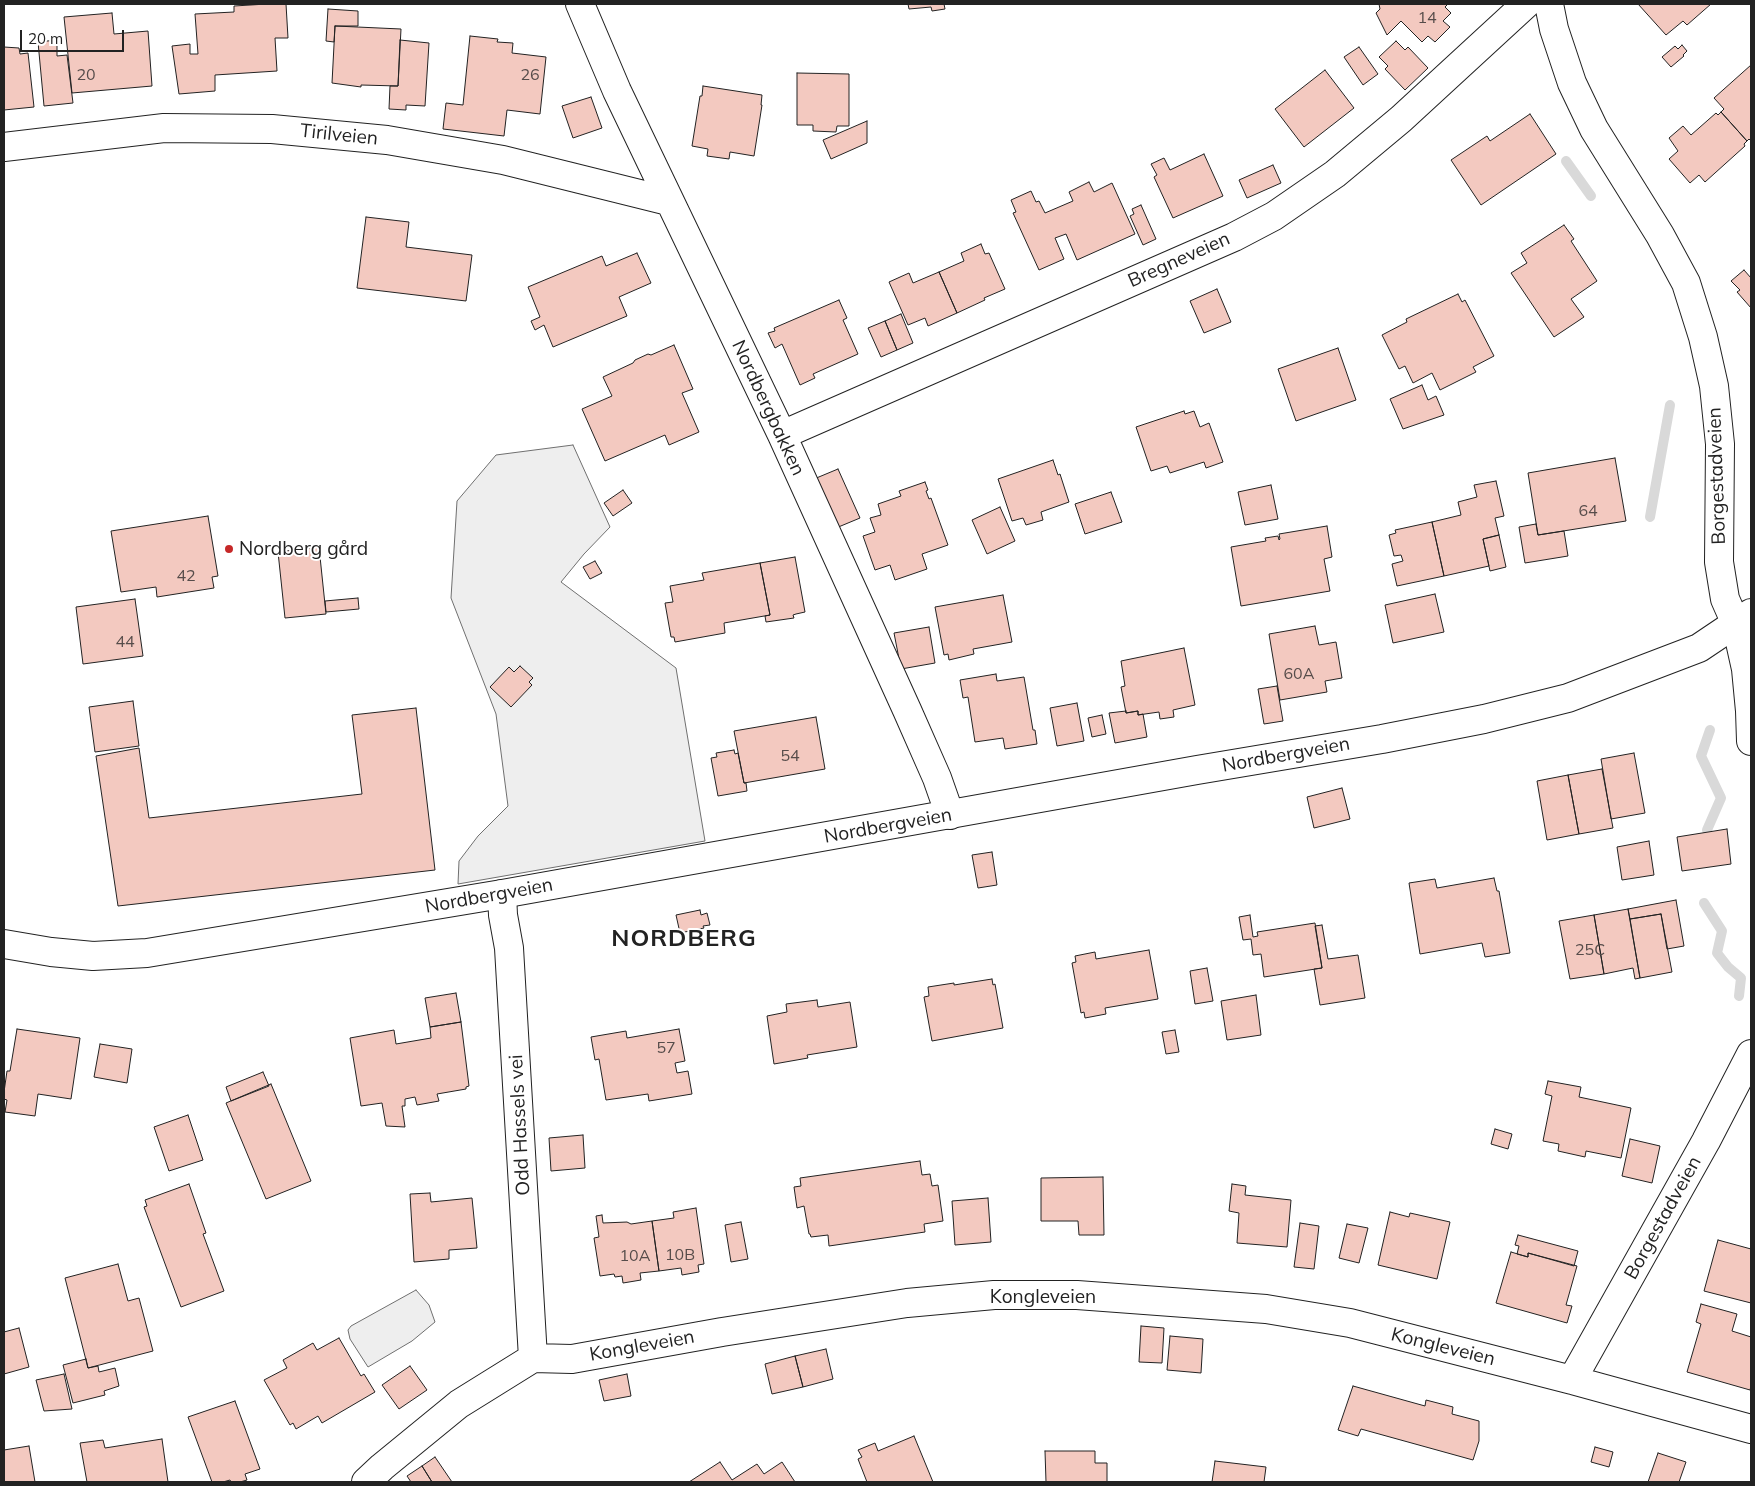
<!DOCTYPE html>
<html>
<head>
<meta charset="utf-8">
<style>
	body { margin:0 }
	#map { position:relative; width:1755px; height:1486px; overflow:hidden; background:#fff; font-family:Mulish,sans-serif }
	canvas { display:block }
	.frame { position:absolute; inset:0; border:5px solid #222; pointer-events:none }
	.scale { position:absolute; left:20px; top:30px; width:104px; height:22px; box-sizing:border-box; border:2px solid #222; border-top:0; padding-left:6px; font-size:15px; line-height:18px; white-space:nowrap; color:#222; -webkit-text-stroke:4px #fff; paint-order:stroke }
</style>
</head>
<body>
<div id="map">
<canvas width="1755" height="1486"></canvas>
<div class="frame"></div>
<div class="scale">20 m</div>
</div>
<script>
const c = document.querySelector('canvas').getContext('2d');
c.lineJoin = 'round';
function paint(path, color) {
  c.fillStyle = color;
  c.fill(path, 'evenodd');
}
function poly(rows) {
  const path = new Path2D();
  for (const r of rows) {
    path.moveTo(r[0], r[1]);
    for (let i = 2; i < r.length; i += 2) path.lineTo(r[i], r[i + 1]);
  }
  return path;
}
function strokePath(path, color, width, dash) {
  c.strokeStyle = color;
  c.lineWidth = width;
  c.lineCap = dash ? 'butt' : 'round';
  c.setLineDash(dash || []);
  c.stroke(path);
}
function label(font, color, halo, rows, align = 'center') {
  c.font = font + ' Mulish,sans-serif';
  c.lineWidth = 4;
  c.setLineDash([]);
  c.textBaseline = 'middle';
  c.strokeStyle = halo;
  c.fillStyle = color;
  for (const [text, x, y, turn = 0] of rows) {
    c.save();
    c.translate(x, y);
    c.rotate((+turn || 0) * Math.PI / 180);
    c.textAlign = isNaN(turn) ? turn : align;
    if (halo) c.strokeText(text, 0, 0);
    c.fillText(text, 0, 0);
    c.restore();
  }
}
const green = poly([
	[573,445,610,527,584,554,561,582,676,668,705,841,458,884,459,861,478,836,508,806,496,714,451,598,457,501,496,455,573,445],
	[416,1290,429,1305,435,1322,412,1341,368,1367,350,1339,348,1330,351,1326,416,1290]
]);
paint(green, '#eee');
strokePath(green, '#6f6f6f', 1);
strokePath(poly([
	[1566,161,1591,196],
	[1650,517,1670,405],
	[1707,830,1721,798,1701,756,1710,730],
	[1704,903,1722,931,1717,953,1728,967,1741,978,1739,996]
]), '#d9d9d9', 10);
const building = poly([
	[267,4,286,4,288,38,275,38,277,71,215,75,215,91,179,94,172,46,190,44,190,54,198,54,195,14,234,12,234,6,267,4],
	[908,4,944,4,945,9,932,11,931,7,909,9,908,4],
	[1379,4,1448,4,1445,7,1451,13,1443,21,1450,27,1435,42,1428,36,1422,42,1401,21,1387,35,1376,13,1380,9,1379,4],
	[1638,4,1711,4,1687,25,1683,21,1666,35,1638,4],
	[328,9,358,11,358,26,335,26,334,42,326,41,328,9],
	[112,13,114,34,148,31,152,86,72,93,64,17,112,13],
	[335,26,401,29,398,86,361,85,361,87,332,83,335,26],
	[470,36,498,39,497,42,513,43,512,53,546,57,540,114,507,110,504,136,443,129,446,103,463,105,470,36],
	[57,40,57,56,67,55,73,103,44,106,38,42,57,40],
	[400,40,429,43,425,106,406,105,406,110,389,109,390,86,398,86,400,40],
	[1396,41,1405,50,1408,47,1428,68,1405,90,1385,69,1388,66,1379,57,1396,41],
	[1682,45,1687,51,1683,55,1684,56,1671,67,1662,57,1675,46,1678,49,1682,45],
	[4,47,19,48,20,54,28,53,34,107,4,110,4,47],
	[1359,47,1378,74,1363,85,1344,57,1359,47],
	[1751,65,1751,141,1749,139,1747,141,1721,112,1724,109,1714,98,1751,65],
	[1325,70,1354,108,1304,147,1275,109,1325,70],
	[797,73,849,74,849,126,837,126,836,132,813,131,813,125,797,125,797,73],
	[703,86,762,95,761,105,762,105,754,156,730,152,729,159,707,156,708,149,692,146,700,96,702,96,703,86],
	[591,97,602,128,573,138,562,106,591,97],
	[1721,112,1747,141,1744,144,1745,146,1705,182,1699,175,1690,183,1669,159,1678,151,1669,138,1683,126,1691,135,1716,113,1718,115,1721,112],
	[1530,114,1556,154,1481,205,1451,160,1487,136,1490,141,1530,114],
	[867,121,867,143,831,159,823,140,867,121],
	[1204,154,1223,196,1173,218,1154,177,1157,175,1151,164,1164,158,1170,170,1204,154],
	[1273,165,1281,183,1247,198,1239,180,1273,165],
	[1089,182,1094,192,1112,183,1135,234,1077,260,1066,234,1055,238,1064,259,1039,270,1013,213,1016,212,1011,200,1031,191,1036,202,1039,201,1045,213,1073,201,1069,192,1089,182],
	[1141,205,1156,239,1143,245,1130,216,1134,214,1132,209,1141,205],
	[366,217,409,222,406,247,472,255,466,301,357,288,366,217],
	[1564,225,1574,239,1571,241,1597,281,1571,299,1584,317,1554,337,1511,273,1527,263,1521,253,1564,225],
	[981,244,985,254,989,253,1005,289,984,298,985,300,957,313,939,272,964,261,961,253,981,244],
	[637,253,651,283,619,297,627,316,553,347,544,325,535,330,531,321,540,317,528,287,602,256,606,266,637,253],
	[1744,270,1751,278,1751,308,1737,292,1740,290,1731,281,1744,270],
	[939,272,957,313,928,326,925,318,908,325,889,282,909,273,913,283,939,272],
	[1217,289,1231,322,1204,333,1190,301,1217,289],
	[1458,294,1462,302,1465,300,1494,356,1473,367,1476,372,1440,390,1432,373,1413,383,1405,366,1399,369,1382,335,1407,322,1406,319,1458,294],
	[839,300,847,318,843,320,858,354,813,374,815,378,800,385,782,344,775,348,768,333,775,331,774,328,839,300],
	[901,314,913,343,897,350,885,321,901,314],
	[885,321,897,350,881,357,868,328,885,321],
	[674,345,693,389,682,393,699,432,669,445,665,435,605,461,582,409,612,396,603,377,633,363,635,360,648,354,651,355,674,345],
	[1338,348,1356,400,1296,421,1278,369,1338,348],
	[1422,385,1428,400,1436,396,1444,415,1403,429,1390,399,1422,385],
	[1184,411,1185,414,1194,411,1200,427,1209,423,1223,462,1206,468,1204,462,1170,473,1167,466,1151,471,1136,427,1184,411],
	[1615,458,1626,521,1538,535,1528,473,1615,458],
	[1053,460,1058,475,1060,474,1069,502,1041,512,1043,520,1026,525,1023,518,1012,521,998,479,1053,460],
	[838,469,860,518,836,528,814,479,838,469],
	[1496,481,1504,516,1495,518,1499,535,1483,539,1489,566,1444,576,1432,522,1461,515,1458,502,1477,497,1474,485,1496,481],
	[925,482,928,490,926,491,929,499,931,498,948,545,922,554,927,569,895,580,890,565,875,570,863,536,875,532,870,518,881,515,878,504,901,496,899,491,925,482],
	[1271,485,1278,519,1245,525,1238,492,1271,485],
	[623,490,632,503,613,516,604,503,623,490],
	[1111,492,1122,522,1085,534,1075,504,1111,492],
	[1000,507,1015,541,987,554,972,520,1000,507],
	[208,516,218,576,212,577,214,588,157,597,156,587,121,592,111,531,208,516],
	[1432,522,1444,576,1397,586,1392,564,1403,561,1401,555,1394,556,1389,535,1396,533,1395,530,1432,522],
	[1536,524,1538,535,1564,531,1568,556,1525,563,1519,527,1536,524],
	[1327,526,1332,557,1324,559,1330,591,1241,606,1231,547,1266,541,1265,538,1278,536,1279,540,1280,539,1279,534,1327,526],
	[1499,535,1506,567,1490,571,1483,539,1499,535],
	[319,547,326,614,285,618,278,552,319,547],
	[795,557,805,612,796,614,793,615,794,618,766,622,765,616,770,615,760,563,795,557],
	[595,561,602,573,590,579,583,567,595,561],
	[760,563,770,615,724,623,725,633,675,642,674,637,671,637,665,603,673,602,670,586,704,580,702,573,760,563],
	[1435,594,1444,632,1393,643,1385,605,1435,594],
	[1003,595,1012,642,973,649,974,654,949,660,948,654,944,655,935,607,1003,595],
	[358,598,359,609,326,612,325,601,358,598],
	[135,599,143,656,83,664,76,607,135,599],
	[1315,626,1319,645,1336,642,1342,678,1325,681,1327,692,1280,700,1269,634,1315,626],
	[929,627,935,663,901,669,894,633,929,627],
	[1184,648,1195,705,1173,710,1174,717,1160,719,1159,712,1138,715,1138,711,1126,713,1121,687,1125,686,1121,661,1184,648],
	[520,666,533,678,529,682,532,685,511,707,490,687,509,667,514,672,520,666],
	[996,674,997,681,1024,677,1033,730,1035,730,1037,744,1005,749,1003,738,975,742,968,697,963,698,960,680,996,674],
	[1277,686,1283,721,1264,724,1258,689,1277,686],
	[133,701,139,746,95,752,89,707,133,701],
	[1077,703,1084,741,1057,746,1050,708,1077,703],
	[416,708,435,870,118,906,96,756,139,748,149,818,362,794,352,715,416,708],
	[1126,711,1126,713,1138,711,1138,715,1143,714,1147,737,1115,743,1109,713,1126,711],
	[1102,715,1106,734,1092,737,1088,718,1102,715],
	[816,717,825,769,744,783,734,731,816,717],
	[734,750,735,754,738,753,744,783,746,783,747,791,718,796,711,758,717,757,716,753,734,750],
	[1634,753,1645,813,1611,819,1601,759,1634,753],
	[1602,769,1613,828,1579,834,1568,775,1602,769],
	[1568,775,1579,834,1547,840,1537,781,1568,775],
	[1342,788,1350,819,1314,828,1307,797,1342,788],
	[1727,829,1731,864,1682,871,1677,837,1727,829],
	[1649,841,1654,875,1622,880,1617,847,1649,841],
	[992,852,997,885,978,888,972,855,992,852],
	[1494,878,1497,891,1499,891,1510,953,1485,957,1482,943,1420,954,1409,883,1435,879,1437,888,1494,878],
	[1676,900,1684,946,1667,949,1661,914,1630,919,1628,909,1676,900],
	[1628,909,1640,978,1635,979,1633,968,1604,974,1594,915,1628,909],
	[700,910,701,915,707,913,710,925,703,926,704,928,680,933,676,915,700,910],
	[1661,914,1672,972,1640,978,1630,919,1661,914],
	[1250,915,1253,937,1258,936,1257,932,1315,923,1322,968,1264,977,1261,954,1253,955,1251,939,1243,940,1239,917,1250,915],
	[1594,915,1604,974,1570,979,1559,921,1594,915],
	[1322,925,1328,959,1358,955,1365,998,1320,1005,1314,969,1322,968,1315,926,1322,925],
	[1149,950,1158,999,1105,1008,1106,1014,1085,1018,1084,1012,1081,1013,1072,963,1076,962,1075,956,1095,952,1096,959,1149,950],
	[1207,968,1213,1001,1195,1004,1190,971,1207,968],
	[992,979,993,985,995,984,1003,1028,932,1041,924,997,929,996,928,987,954,983,954,985,992,979],
	[456,993,461,1022,430,1027,425,998,456,993],
	[1256,995,1261,1035,1227,1040,1221,1001,1256,995],
	[817,1000,818,1007,850,1002,857,1047,807,1055,808,1058,774,1064,767,1016,787,1012,786,1004,817,1000],
	[461,1022,469,1086,466,1087,466,1089,437,1094,439,1101,417,1105,415,1097,405,1099,405,1106,402,1106,405,1127,386,1126,382,1103,361,1106,350,1038,394,1030,396,1044,431,1038,430,1027,461,1022],
	[17,1029,80,1038,71,1099,38,1094,35,1116,5,1112,7,1100,4,1099,4,1092,7,1071,10,1071,17,1029],
	[679,1029,685,1061,675,1063,677,1073,688,1071,692,1094,649,1101,648,1094,606,1100,599,1059,595,1060,591,1037,626,1031,627,1038,679,1029],
	[1175,1030,1179,1052,1166,1054,1162,1032,1175,1030],
	[100,1044,132,1049,127,1083,94,1077,100,1044],
	[263,1072,269,1086,231,1101,226,1087,263,1072],
	[1548,1081,1581,1087,1579,1097,1631,1108,1621,1158,1586,1151,1585,1157,1558,1151,1559,1144,1543,1141,1552,1096,1545,1094,1548,1081],
	[271,1084,311,1181,266,1199,226,1103,271,1084],
	[188,1115,203,1160,169,1171,154,1127,188,1115],
	[1495,1129,1512,1134,1508,1149,1491,1144,1495,1129],
	[583,1135,585,1168,551,1171,549,1138,583,1135],
	[1630,1139,1660,1146,1652,1183,1622,1176,1630,1139],
	[920,1161,922,1175,930,1174,932,1186,938,1185,943,1221,924,1224,925,1232,829,1246,828,1235,811,1237,810,1234,809,1234,804,1206,797,1208,794,1187,801,1186,800,1178,920,1161],
	[1103,1177,1104,1235,1079,1235,1078,1221,1041,1221,1041,1178,1103,1177],
	[189,1184,206,1233,203,1234,224,1291,181,1307,144,1207,147,1206,145,1200,189,1184],
	[1232,1184,1246,1186,1245,1195,1291,1200,1287,1247,1237,1243,1239,1213,1229,1211,1232,1184],
	[430,1193,431,1202,472,1198,477,1248,449,1250,449,1259,414,1262,410,1194,430,1193],
	[988,1198,991,1242,955,1245,952,1201,988,1198],
	[696,1208,704,1264,698,1265,699,1272,682,1275,681,1268,659,1271,652,1221,674,1218,673,1212,696,1208],
	[1390,1212,1409,1217,1410,1213,1450,1222,1437,1279,1378,1265,1390,1212],
	[602,1215,603,1223,627,1222,631,1224,652,1221,659,1271,640,1273,641,1280,623,1283,622,1276,615,1277,614,1274,600,1276,594,1238,599,1237,596,1216,602,1215],
	[741,1222,748,1259,731,1262,725,1225,741,1222],
	[1300,1223,1319,1226,1314,1269,1294,1267,1300,1223],
	[1347,1224,1368,1228,1359,1263,1339,1258,1347,1224],
	[1518,1235,1578,1251,1574,1266,1528,1253,1528,1257,1517,1254,1519,1246,1515,1245,1518,1235],
	[1718,1240,1751,1249,1751,1303,1704,1291,1718,1240],
	[1511,1252,1528,1257,1528,1253,1577,1266,1566,1305,1572,1306,1567,1323,1496,1303,1511,1252],
	[118,1264,128,1301,139,1298,153,1351,88,1368,65,1278,118,1264],
	[1701,1304,1737,1314,1732,1331,1751,1337,1751,1386,1750,1390,1687,1372,1701,1324,1696,1322,1701,1304],
	[1141,1326,1164,1328,1162,1363,1139,1362,1141,1326],
	[19,1328,29,1367,4,1374,4,1332,19,1328],
	[1170,1336,1203,1339,1201,1373,1167,1370,1170,1336],
	[339,1338,361,1376,364,1374,375,1392,322,1423,318,1416,296,1429,293,1423,290,1425,264,1380,287,1368,283,1360,313,1343,317,1350,339,1338],
	[826,1349,833,1379,803,1387,795,1356,826,1349],
	[795,1356,803,1387,772,1394,765,1364,795,1356],
	[86,1359,88,1368,98,1366,99,1372,115,1368,119,1386,104,1391,105,1395,73,1403,63,1365,86,1359],
	[410,1366,427,1390,399,1409,382,1385,410,1366],
	[64,1374,72,1409,44,1411,36,1380,64,1374],
	[627,1374,631,1396,604,1401,599,1380,627,1374],
	[1353,1386,1425,1406,1426,1400,1453,1407,1452,1414,1479,1421,1479,1441,1473,1460,1361,1429,1358,1436,1338,1430,1353,1386],
	[235,1401,260,1469,245,1474,247,1480,240,1482,231,1482,230,1480,223,1482,212,1482,188,1417,235,1401],
	[914,1436,933,1482,867,1482,858,1459,862,1457,858,1450,875,1443,878,1451,914,1436],
	[162,1439,168,1482,87,1482,80,1443,103,1440,105,1448,162,1439],
	[29,1446,35,1482,4,1482,4,1450,29,1446],
	[1595,1447,1613,1452,1609,1467,1591,1462,1595,1447],
	[1045,1451,1095,1451,1095,1463,1107,1463,1107,1482,1046,1482,1045,1451],
	[1658,1453,1686,1462,1679,1482,1648,1482,1658,1453],
	[435,1457,452,1482,432,1482,422,1466,435,1457],
	[1215,1461,1266,1467,1264,1482,1212,1482,1215,1461],
	[720,1462,732,1480,757,1464,764,1474,782,1462,795,1482,689,1482,720,1462],
	[422,1466,432,1482,411,1482,407,1476,422,1466]
]);
paint(building, '#f3c9c0');
strokePath(building, '#222', 1);
const minor = poly([
	[580,4,617,91,782,435,907,710,937,778,950,815],
	[1549,4,1554,29,1572,83,1594,129,1660,235,1686,283,1703,337,1714,386,1720,444,1719,562,1725,599,1736,624,1746,669,1750,711,1751,741],
	[4,147,164,128,272,129,387,140,503,160,668,201],
	[782,435,1234,237,1274,216,1335,174,1401,119,1526,4],
	[502,894,503,915,509,948,533,1358],
	[1572,1380,1706,1141,1751,1054],
	[366,1482,382,1467,459,1404,533,1358,572,1359,722,1332,907,1303,994,1295,1077,1295,1266,1309,1350,1323,1572,1380,1751,1429]
]);
const tertiary = poly([
	[4,944,51,952,93,956,147,953,502,894,1197,770,1382,739,1484,719,1568,698,1699,648,1751,613]
]);
strokePath(minor, '#222', 30);
strokePath(tertiary, '#222', 30);
strokePath(minor, '#fff', 28);
strokePath(tertiary, '#fff', 28);
for (const [x, y, r, color] of [
	[229,549,5,"#c62828"]
]) {
  const dot = new Path2D();
  dot.arc(x, y, r, 0, 2 * Math.PI);
  c.fillStyle = color;
  c.fill(dot);
  strokePath(dot, '#fff', 2);
}
label('16px', '#564c4a', null, [
	["14",1427,18],
	["20",86,75],
	["26",530,75],
	["64",1588,511],
	["42",186,576],
	["44",125,642],
	["60A",1299,674],
	["54",790,756],
	["25C",1590,950],
	["57",666,1048],
	["10B",680,1255],
	["10A",635,1256]
]);
label('19px', '#222', '#fff', [
	["Tirilveien",339,135,6],
	["Bregneveien",1179,260,-24],
	["Nordbergbakken",768,408,65],
	["Borgestadveien",1717,476,-92],
	["Nordbergveien",1286,755,-10],
	["Nordbergveien",888,826,-10],
	["Nordbergveien",489,896,-10],
	["Odd Hassels vei",520,1125,-93],
	["Borgestadveien",1663,1218,-61],
	["Kongleveien",1043,1297],
	["Kongleveien",642,1346,-10],
	["Kongleveien",1443,1347,14]
]);
label('19px', '#222', '#fff', [
	["Nordberg gård",239,549]
], 'left');
c.letterSpacing = '1px';
label('bold 24px', '#222', '#fff', [
	["NORDBERG",684,939]
]);
c.letterSpacing = '0px';
</script>
</body>
</html>
